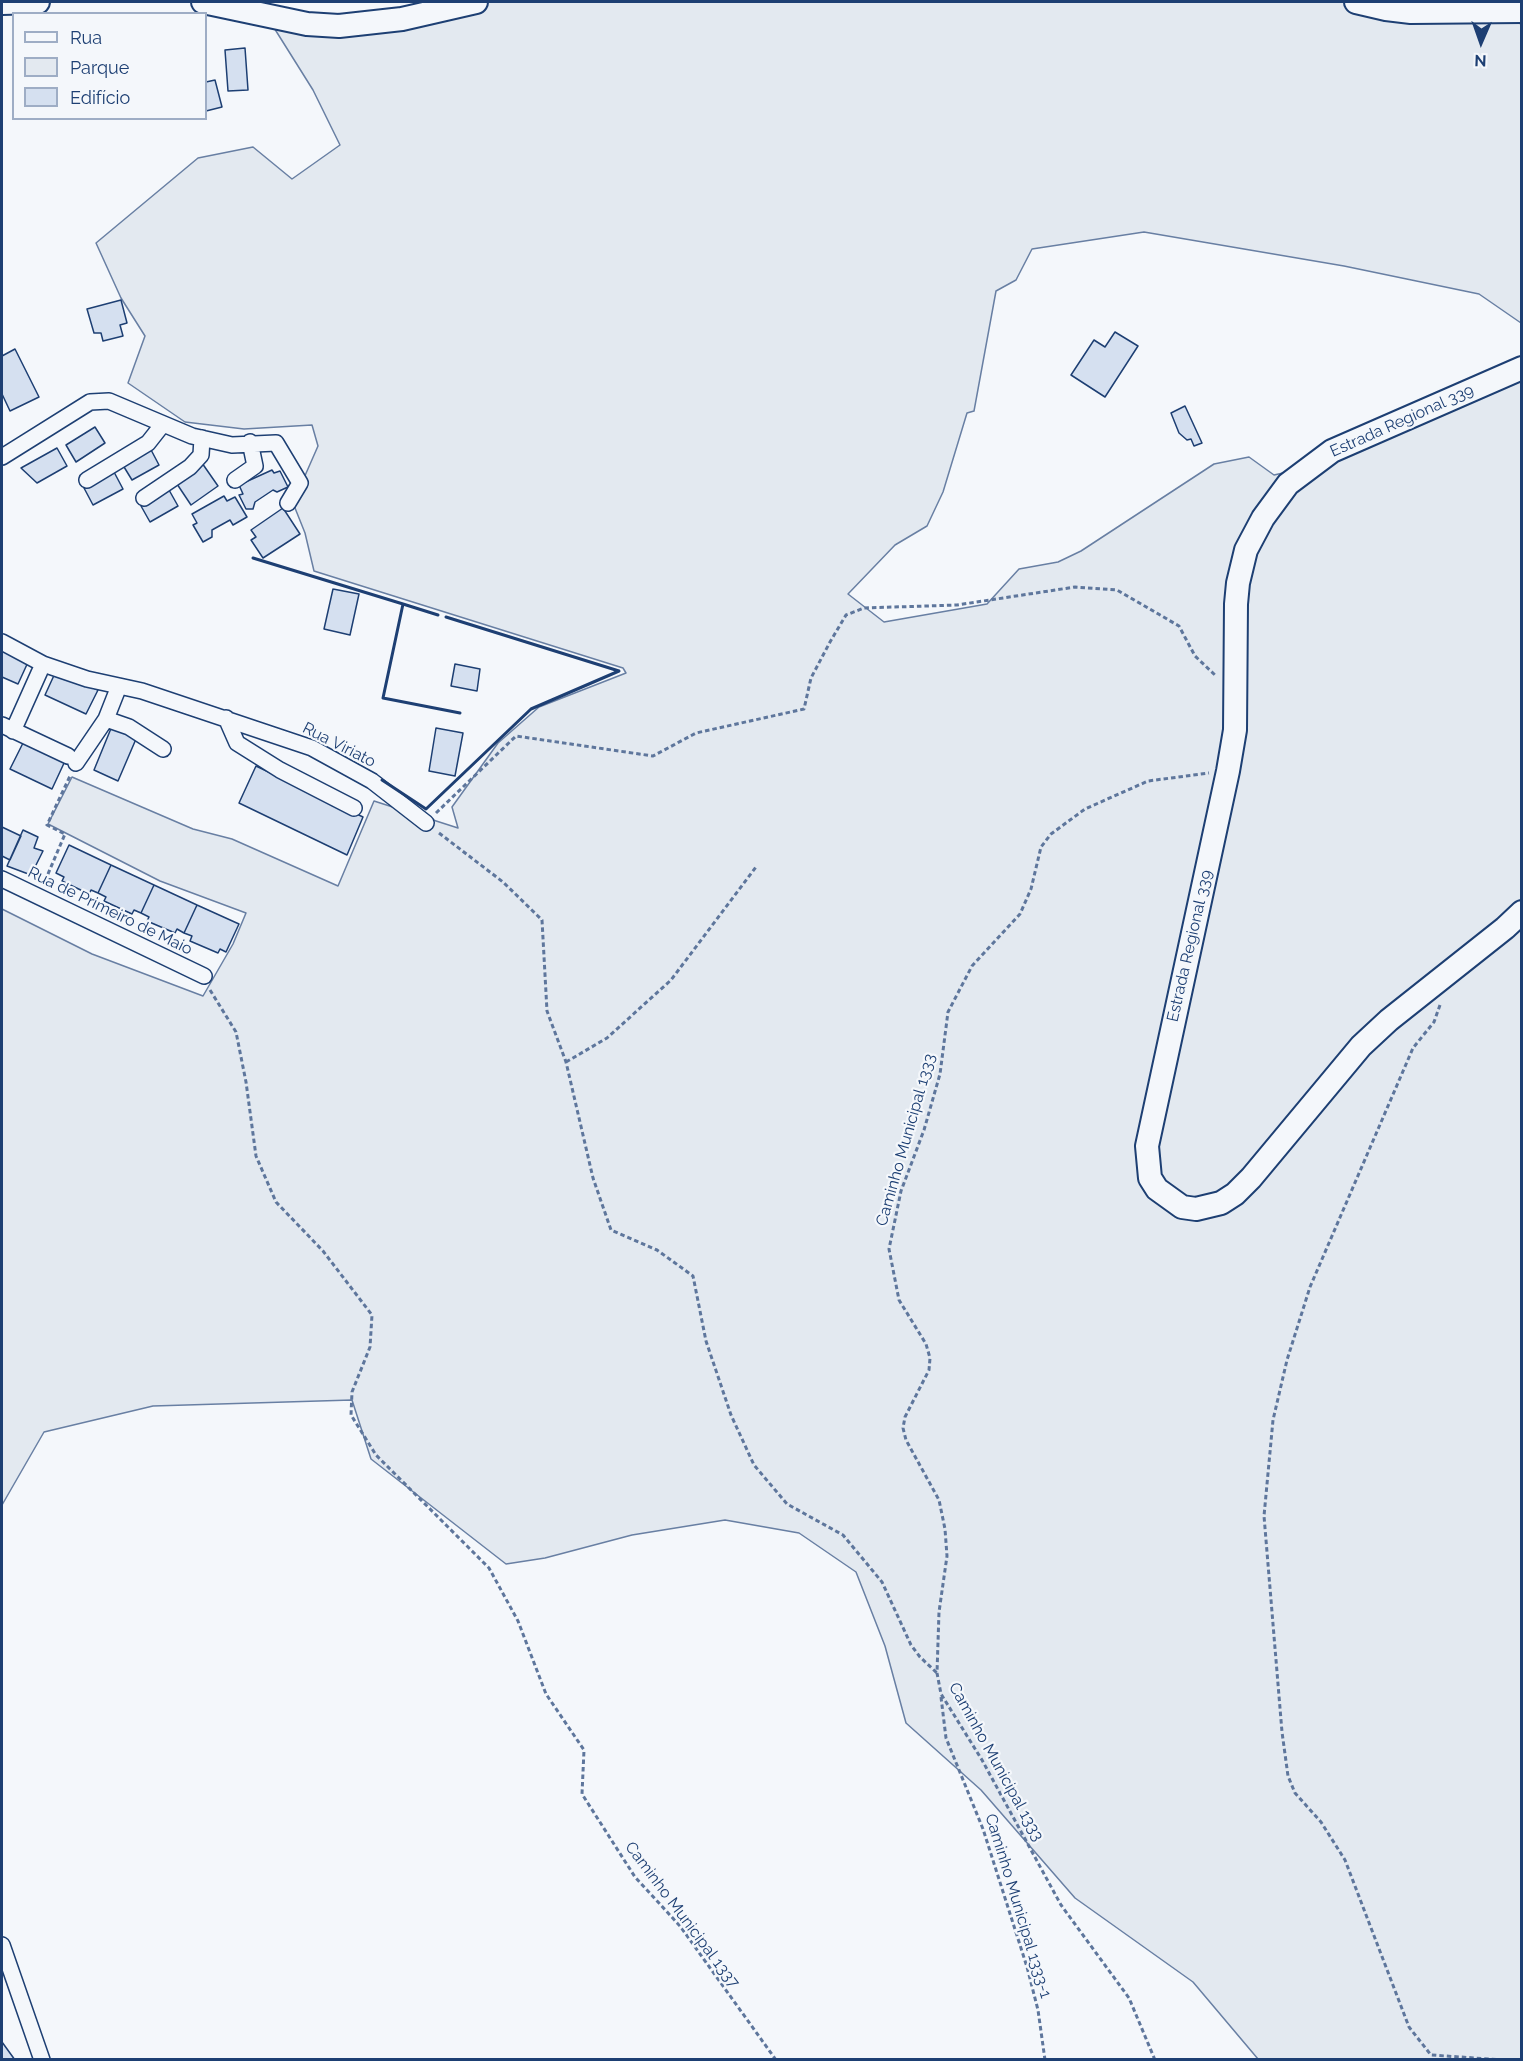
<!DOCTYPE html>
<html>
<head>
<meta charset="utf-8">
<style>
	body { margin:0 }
	#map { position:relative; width:1523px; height:2061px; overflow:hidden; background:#f4f7fb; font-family:Raleway,sans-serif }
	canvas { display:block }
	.frame { position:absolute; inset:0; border:3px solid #1d3f73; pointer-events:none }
	.legend { position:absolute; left:12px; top:12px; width:195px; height:108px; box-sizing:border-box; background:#f4f7fb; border:2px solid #9eadc5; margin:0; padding:8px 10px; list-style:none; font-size:18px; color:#1d3f73 }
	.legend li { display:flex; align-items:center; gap:12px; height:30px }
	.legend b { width:30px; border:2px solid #9eadc5 }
	.north { position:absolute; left:1451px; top:12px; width:60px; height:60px; -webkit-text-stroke:4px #f4f7fb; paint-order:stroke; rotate:182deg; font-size:16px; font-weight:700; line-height:24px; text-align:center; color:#1d3f73 }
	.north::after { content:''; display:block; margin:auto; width:21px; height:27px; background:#1d3f73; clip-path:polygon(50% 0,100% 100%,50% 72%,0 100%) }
</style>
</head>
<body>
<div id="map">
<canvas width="1523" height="2061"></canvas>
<div class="frame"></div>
<ul class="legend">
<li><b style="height:8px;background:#f4f7fb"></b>Rua</li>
<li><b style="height:16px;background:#e3e9f0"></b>Parque</li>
<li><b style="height:16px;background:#d5e0f0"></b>Edifício</li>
</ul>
<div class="north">N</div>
</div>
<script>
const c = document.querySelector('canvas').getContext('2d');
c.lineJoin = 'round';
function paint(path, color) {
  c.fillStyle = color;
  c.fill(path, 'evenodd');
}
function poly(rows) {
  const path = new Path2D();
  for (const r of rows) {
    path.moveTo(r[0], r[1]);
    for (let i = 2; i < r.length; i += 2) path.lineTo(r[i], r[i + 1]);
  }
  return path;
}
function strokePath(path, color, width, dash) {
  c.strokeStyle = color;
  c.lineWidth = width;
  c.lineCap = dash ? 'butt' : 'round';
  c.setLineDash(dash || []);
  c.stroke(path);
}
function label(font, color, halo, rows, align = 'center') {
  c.font = font + ' Raleway,sans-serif';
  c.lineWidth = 4.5;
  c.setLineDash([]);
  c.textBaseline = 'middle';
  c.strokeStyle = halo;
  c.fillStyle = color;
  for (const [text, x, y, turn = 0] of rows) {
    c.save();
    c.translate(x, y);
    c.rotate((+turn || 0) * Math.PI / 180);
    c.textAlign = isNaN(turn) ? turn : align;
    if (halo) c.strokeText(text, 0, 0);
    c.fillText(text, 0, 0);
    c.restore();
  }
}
const green = poly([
	[447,2,1512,2,1512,13,1522,26,1521,323,1479,294,1344,266,1144,232,1032,249,1016,280,996,291,974,411,967,413,943,492,927,526,895,545,848,594,884,622,987,604,1019,569,1058,562,1081,551,1214,464,1249,457,1274,475,1292,471,1521,364,1521,2059,1258,2059,1193,1982,1075,1898,981,1790,906,1723,885,1646,856,1572,799,1533,725,1520,632,1535,545,1558,506,1564,371,1459,352,1400,153,1406,44,1432,2,1505,2,909,92,954,203,996,233,944,246,913,160,881,48,824,72,777,193,829,232,839,338,886,374,801,458,828,452,807,498,743,539,707,626,673,623,668,314,571,305,533,293,503,318,446,312,425,244,429,185,422,128,383,145,336,121,298,96,243,198,158,253,147,292,179,340,145,313,90,271,23,391,16,447,2]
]);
paint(green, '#e3e9f0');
strokePath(green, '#687fa3', 1.5);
const building = poly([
	[245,48,248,90,228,91,225,50,245,48],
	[215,80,222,107,206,111,206,82,215,80],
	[121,300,127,323,120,325,123,336,103,341,101,333,94,333,87,309,121,300],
	[1115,332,1138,346,1105,397,1071,375,1094,340,1105,347,1115,332],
	[15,349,39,397,10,411,2,394,2,356,15,349],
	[1185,406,1202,443,1194,446,1191,439,1187,440,1179,433,1171,413,1185,406],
	[95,427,105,443,76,462,66,445,95,427],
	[149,446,159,465,132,480,121,462,149,446],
	[57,448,67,466,37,483,21,468,57,448],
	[202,463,218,486,191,505,175,481,202,463],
	[272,470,274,473,280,471,288,487,277,492,273,490,255,502,253,509,246,509,239,495,243,494,239,485,272,470],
	[114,472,123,489,93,505,84,488,114,472],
	[169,490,178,506,150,522,141,506,169,490],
	[224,496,227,501,235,497,247,517,233,525,230,520,212,530,212,537,203,542,193,525,197,523,192,514,224,496],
	[283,508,300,534,263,558,251,540,256,537,251,530,283,508],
	[333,589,359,594,350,635,324,629,333,589],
	[2,648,29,660,18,684,2,677,2,648],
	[455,664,480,669,477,691,451,686,455,664],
	[56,671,98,690,86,714,45,695,56,671],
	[112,726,136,739,118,781,94,770,112,726],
	[436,728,463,733,455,776,429,771,436,728],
	[24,741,65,761,52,789,10,769,24,741],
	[256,766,363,817,347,855,239,803,256,766],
	[2,827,21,836,10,860,2,856,2,827],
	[23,830,38,837,34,848,43,851,31,875,7,866,23,830],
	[69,845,111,865,98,893,91,890,89,894,62,881,64,877,56,873,69,845],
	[111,865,154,885,141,913,134,910,132,914,104,901,106,897,98,893,111,865],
	[154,885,197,905,184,933,177,929,175,933,147,921,149,917,141,913,154,885],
	[197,905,239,924,226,952,220,949,218,953,190,941,192,936,184,933,197,905],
	[2,2042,15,2060,2,2060,2,2042]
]);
paint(building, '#d5e0f0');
strokePath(building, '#1d3f73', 1.5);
const minor = poly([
	[2,457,90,402,109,401,192,436,232,445,276,443,300,483,288,503],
	[87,480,148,443,163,424],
	[235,480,255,466,250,442],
	[144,498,190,467,201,455,202,438],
	[2,642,43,664,87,679,142,691,312,748,372,781,426,823],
	[226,718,237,743,280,770,354,808],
	[106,719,129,727,163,749],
	[2,725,68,756],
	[13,731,43,664],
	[76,763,106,719,119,686],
	[2,879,204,976],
	[2,1945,42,2060]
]);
const secondary = poly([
	[203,2,307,24,339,26,402,19,476,2],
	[1356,2,1386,9,1411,12,1522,11],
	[2,3,38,2],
	[1522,368,1332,451,1288,484,1263,518,1246,550,1238,583,1236,604,1235,730,1228,771,1147,1146,1150,1178,1157,1189,1182,1207,1196,1209,1221,1203,1235,1194,1251,1178,1361,1046,1389,1020,1505,928,1522,912]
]);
strokePath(minor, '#1d3f73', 18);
strokePath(secondary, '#1d3f73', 26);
strokePath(poly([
	[436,813,516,736,653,756,696,733,804,709,811,678,830,642,846,615,864,608,957,605,1075,587,1117,590,1179,626,1195,656,1215,675],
	[439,833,503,882,542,920,547,1011,566,1062,593,1178,611,1230,657,1250,693,1276,706,1341,731,1415,754,1465,787,1504,843,1535,882,1582,911,1645,920,1657,937,1673],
	[45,881,65,834,47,825,70,776],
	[210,990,236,1032,246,1082,256,1156,276,1202,323,1251,372,1315,370,1347,352,1392,351,1415,376,1455,489,1568,518,1621,546,1694,584,1750,582,1794,635,1877,680,1926,776,2060],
	[1440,1005,1434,1022,1413,1048,1310,1287,1287,1360,1273,1420,1264,1516,1282,1732,1288,1776,1295,1793,1321,1822,1345,1860,1409,2027,1431,2055,1504,2060],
	[566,1062,607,1038,671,980,756,867],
	[941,1697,946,1738,983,1829,1027,1967,1038,2010,1045,2060],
	[1155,2060,1129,1998,1061,1905,982,1760,941,1694,937,1673,939,1612,947,1556,945,1529,939,1500,906,1440,903,1428,905,1417,929,1370,930,1358,926,1344,899,1300,889,1249,901,1191,924,1130,940,1074,948,1012,972,966,1020,914,1031,889,1041,847,1051,834,1085,809,1148,781,1209,773]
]), '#5e769c', 3, [4.5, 3]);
strokePath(minor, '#f4f7fb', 15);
strokePath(secondary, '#f4f7fb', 22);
strokePath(poly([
	[253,558,403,604],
	[438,615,403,604,383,698,460,713],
	[382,780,426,809,531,709,619,671,446,617]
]), '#1d3f73', 3);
label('16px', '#1d3f73', '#f4f7fb', [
	["Estrada Regional 339",1402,421,-24],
	["Rua Viriato",339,745,27],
	["Rua de Primeiro de Maio",110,911,26],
	["Estrada Regional 339",1190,946,-77],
	["Caminho Municipal 1333",906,1140,-74],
	["Caminho Municipal 1333",996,1762,61],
	["Caminho Municipal 1333-1",1018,1906,73],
	["Caminho Municipal 1337",682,1915,53]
]);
</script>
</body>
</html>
